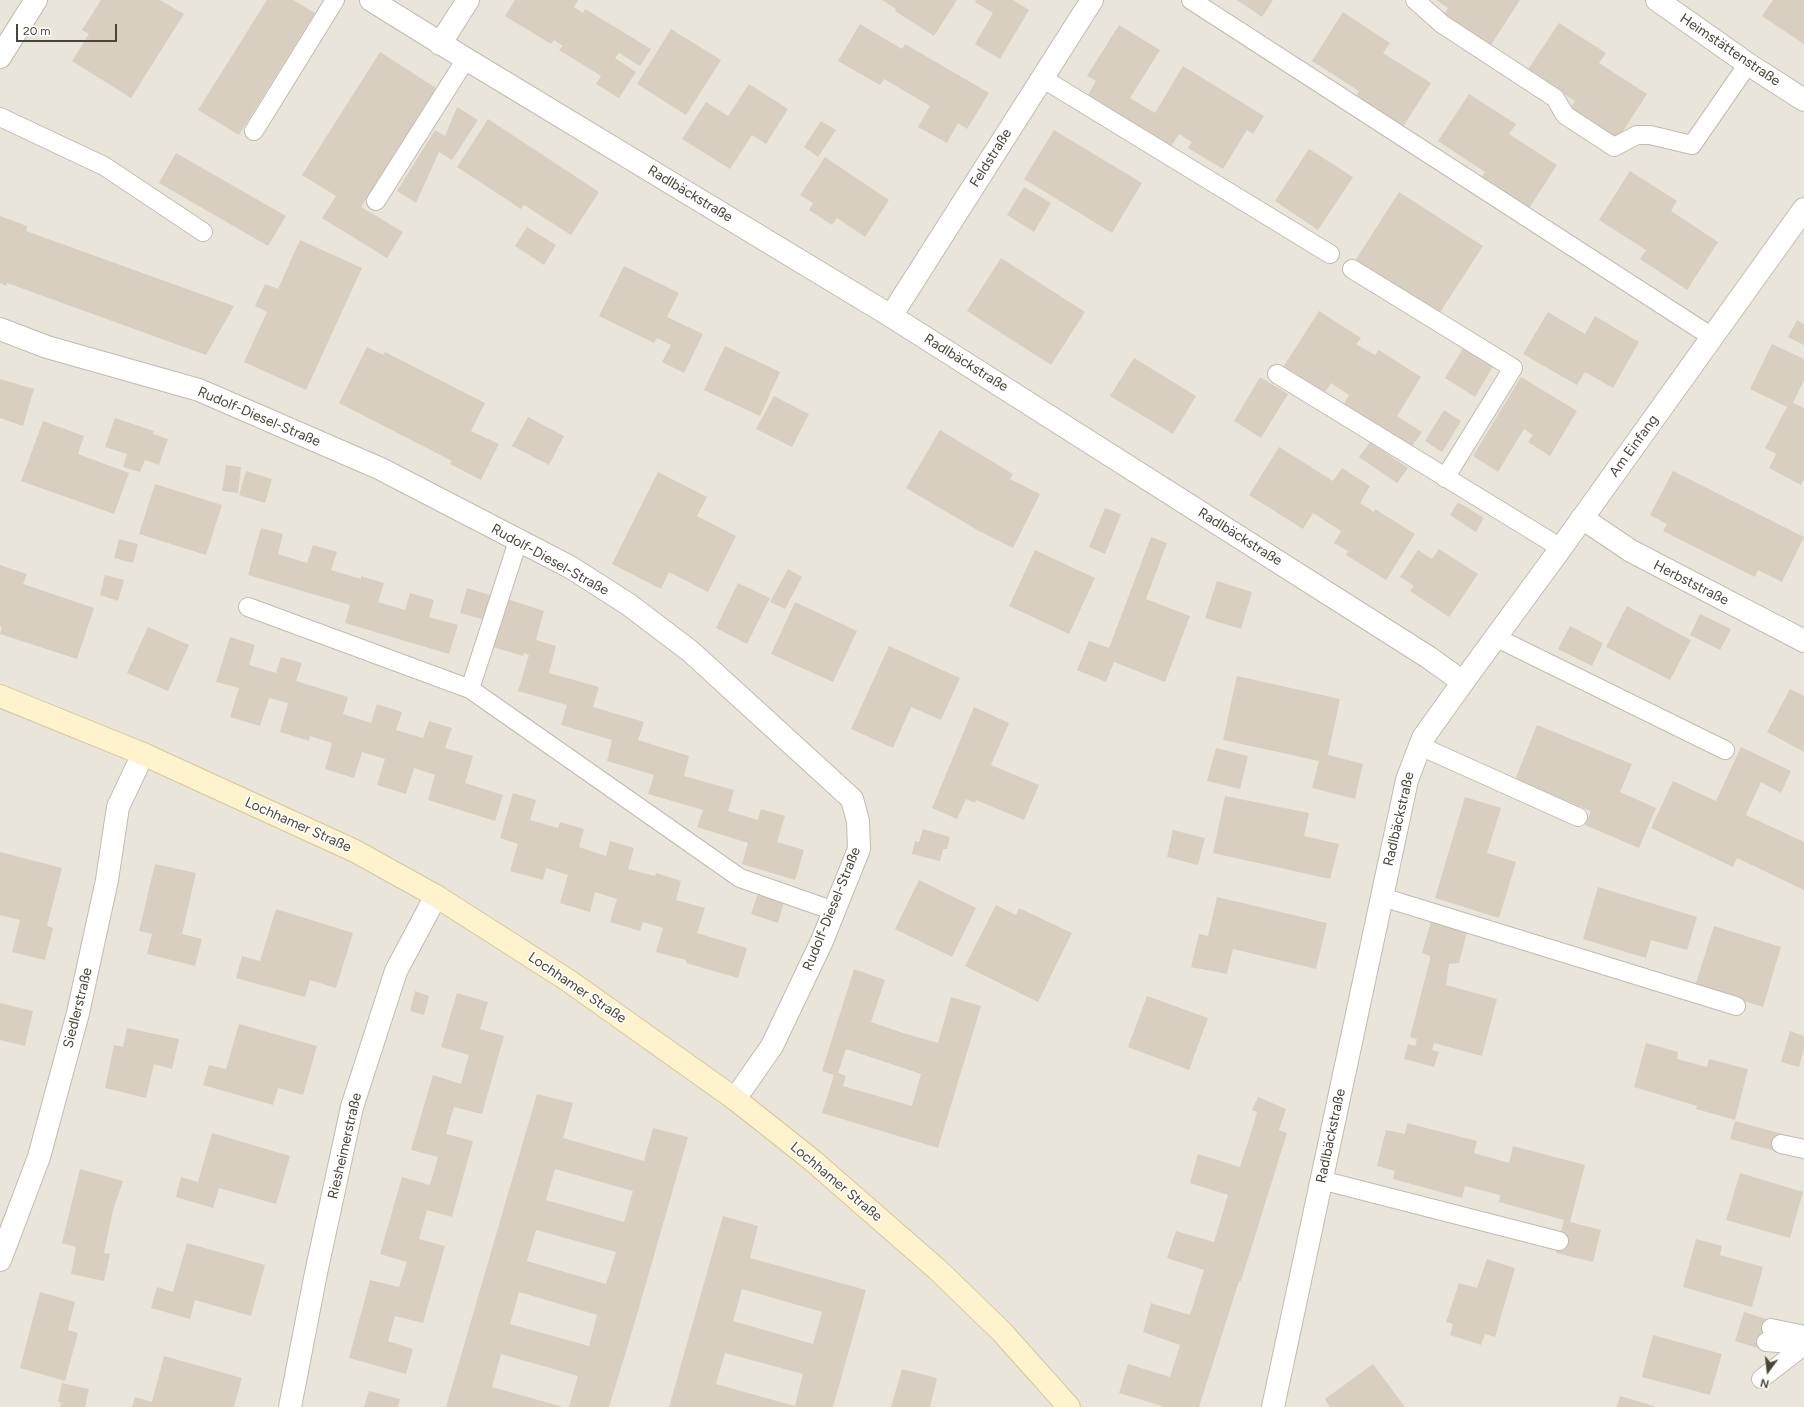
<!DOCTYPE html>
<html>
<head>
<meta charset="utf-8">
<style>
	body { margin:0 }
	#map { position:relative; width:1804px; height:1407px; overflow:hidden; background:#f6f3ec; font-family:Figtree,sans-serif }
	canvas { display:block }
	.north { position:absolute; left:1748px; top:1351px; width:40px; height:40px; -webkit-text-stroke:3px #fff; paint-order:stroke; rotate:195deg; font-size:11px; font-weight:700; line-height:16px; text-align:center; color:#4b4439 }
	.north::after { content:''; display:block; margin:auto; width:14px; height:18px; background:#4b4439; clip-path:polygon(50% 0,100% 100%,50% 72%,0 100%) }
	.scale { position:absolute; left:16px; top:24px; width:101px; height:18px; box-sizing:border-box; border:2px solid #4b4439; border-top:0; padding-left:5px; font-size:12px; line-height:14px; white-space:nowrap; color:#4b4439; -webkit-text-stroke:3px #fff; paint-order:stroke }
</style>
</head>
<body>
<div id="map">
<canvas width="1804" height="1407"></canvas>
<div class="north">N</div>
<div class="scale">20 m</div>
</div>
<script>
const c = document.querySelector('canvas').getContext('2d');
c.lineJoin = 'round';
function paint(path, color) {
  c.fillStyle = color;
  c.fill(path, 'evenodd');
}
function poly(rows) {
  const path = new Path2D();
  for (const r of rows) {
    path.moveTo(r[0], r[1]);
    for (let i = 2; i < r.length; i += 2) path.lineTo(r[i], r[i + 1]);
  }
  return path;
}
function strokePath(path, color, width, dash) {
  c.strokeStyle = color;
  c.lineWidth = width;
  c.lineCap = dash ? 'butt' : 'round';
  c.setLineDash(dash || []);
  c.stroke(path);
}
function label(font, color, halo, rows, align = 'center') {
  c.font = font + ' Figtree,sans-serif';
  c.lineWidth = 3.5;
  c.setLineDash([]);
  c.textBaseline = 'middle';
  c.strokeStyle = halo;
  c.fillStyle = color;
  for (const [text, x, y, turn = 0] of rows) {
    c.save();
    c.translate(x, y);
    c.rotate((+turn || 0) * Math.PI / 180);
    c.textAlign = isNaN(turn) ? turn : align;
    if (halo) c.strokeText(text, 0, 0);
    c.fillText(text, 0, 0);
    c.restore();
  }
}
paint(poly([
	[0,0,1804,0,1804,1407,0,1407]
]), '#eae5da');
paint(poly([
	[101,0,160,0,184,14,131,98,72,61,89,34,82,30],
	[267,0,293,0,315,13,239,135,198,110],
	[515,0,578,0,574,7,583,13,585,9,651,49,640,66,619,53,615,58,636,72,619,98,596,84,601,76,559,50,563,46,554,40,551,44,505,16],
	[882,0,957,0,934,36,895,11,896,9],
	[976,0,1013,0,1029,10,1000,59,975,44,993,13,975,2],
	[1237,0,1273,0,1262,17],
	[1436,0,1520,0,1489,48,1441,18,1448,8],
	[1773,0,1804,0,1804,44,1762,16],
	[1343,12,1390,43,1383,53,1431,83,1400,131,1352,101,1359,91,1312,61],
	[1559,23,1606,53,1599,63,1647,94,1616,142,1568,111,1575,101,1527,71],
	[860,24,902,49,905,44,989,93,967,129,958,123,947,143,918,127,930,106,884,79,880,85,838,61],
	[1119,25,1160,50,1130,98,1155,113,1183,66,1264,116,1253,134,1247,130,1223,169,1188,148,1192,142,1179,134,1170,148,1087,97,1096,81,1087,76],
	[671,29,721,60,686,115,637,84],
	[380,52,436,88,361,207,403,232,387,258,322,218,336,196,302,175],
	[749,84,788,109,766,144,752,135,730,169,682,139,706,102,728,116],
	[1469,94,1516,124,1509,134,1557,165,1526,213,1478,182,1485,172,1438,141],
	[457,107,478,120,452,160,439,152,416,203,397,191,435,130,445,136],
	[488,119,599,192,571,235,524,205,521,209,457,167],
	[821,121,836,130,818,157,804,147],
	[1054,130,1142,183,1112,233,1024,179],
	[1309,149,1353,177,1318,230,1275,201],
	[176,153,286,216,268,246,159,183],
	[825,157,889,200,865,237,837,218,832,225,809,210,813,203,800,195],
	[1630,171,1677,201,1671,211,1718,242,1687,290,1640,259,1646,250,1599,220],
	[1024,187,1051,203,1034,232,1007,215],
	[1399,192,1483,246,1437,317,1353,264],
	[0,216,27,226,26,231,234,306,206,355,7,283,6,286,0,283],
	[527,227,556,245,544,265,515,246],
	[300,240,362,268,306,390,244,362,267,312,255,306,265,284,278,289],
	[1001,258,1085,312,1051,365,967,311],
	[624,266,679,293,667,317,703,334,684,373,662,362,671,345,657,338,654,343,599,316],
	[1319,311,1361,338,1356,344,1375,355,1379,350,1421,377,1397,416,1422,432,1410,449,1342,407,1349,395,1331,383,1323,395,1282,369],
	[1548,312,1585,334,1595,316,1639,342,1613,388,1585,372,1577,385,1523,354],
	[1797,320,1804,324,1804,345,1788,337],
	[1772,344,1804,359,1804,380,1793,403,1804,408,1804,479,1801,485,1769,468,1776,454,1765,448,1787,407,1750,389],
	[1465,345,1495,363,1475,397,1445,378],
	[725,346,780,372,760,416,704,390],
	[367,347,384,355,385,352,485,403,471,431,499,444,481,480,450,464,452,461,339,403],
	[1134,358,1196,396,1173,434,1110,396],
	[1260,377,1288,394,1261,438,1234,421],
	[1521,377,1577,411,1550,456,1528,442,1533,435,1524,429,1498,472,1473,456],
	[0,379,34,389,23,426,0,418],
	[774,396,809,414,792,447,756,429],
	[1444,410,1461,421,1442,452,1425,441],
	[528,417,564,436,549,465,512,446],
	[115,418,154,431,153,434,168,439,159,465,145,460,140,472,123,467,127,454,105,447],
	[43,421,84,436,78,454,129,473,114,514,21,481],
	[940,430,1013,474,1010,479,1040,494,1013,548,979,531,906,488],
	[1370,442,1408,468,1397,483,1359,457],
	[1279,447,1333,481,1342,468,1370,486,1360,503,1374,512,1375,509,1415,534,1386,580,1346,555,1348,551,1334,543,1341,531,1313,513,1303,529,1249,495],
	[226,465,241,467,238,493,222,491],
	[246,471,272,479,265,503,239,495],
	[1673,471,1804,537,1782,582,1758,570,1755,577,1663,531,1667,524,1650,515],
	[658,472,707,497,697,516,736,536,708,592,669,572,661,589,612,564],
	[155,484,222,505,206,555,139,534],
	[1458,502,1484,518,1476,532,1450,515],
	[1105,508,1121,514,1105,554,1089,547],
	[261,528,283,534,278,554,307,563,313,545,337,552,331,570,361,579,361,576,384,583,378,602,405,610,410,593,434,600,429,617,458,625,449,654,345,623,350,605,248,575],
	[1151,537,1167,543,1146,599,1190,616,1165,682,1114,662,1106,682,1077,670,1089,641,1109,648],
	[119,539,138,544,133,563,114,558],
	[1439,549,1478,574,1449,617,1410,591,1414,586,1400,577,1418,550,1432,559],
	[1035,550,1095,578,1069,634,1009,606],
	[0,565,27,574,23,584,94,608,77,659,0,634,2,627,0,626],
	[788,569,802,577,785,609,770,602],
	[105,575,124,580,118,601,100,595],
	[1217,581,1252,592,1241,629,1205,618],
	[738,583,770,598,747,644,716,628],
	[467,588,496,597,489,621,460,613],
	[504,598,544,611,536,640,556,646,549,673,599,687,593,707,644,722,638,740,689,756,684,776,734,790,728,811,758,820,761,809,785,816,777,842,804,850,795,880,742,864,748,843,697,827,703,810,648,794,654,775,607,761,612,740,561,725,567,705,518,691,529,655,524,653,523,656,493,647],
	[795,602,857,631,833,682,771,654],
	[1627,606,1691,640,1670,680,1606,647],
	[1700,614,1731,629,1720,650,1690,635],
	[1570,626,1603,643,1592,666,1558,649],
	[148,627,189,645,168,691,127,673],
	[230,637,255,645,249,665,276,673,281,657,302,663,296,681,348,697,343,714,371,723,377,704,402,712,396,730,423,738,429,721,452,728,445,748,473,756,465,783,503,795,495,821,428,800,435,775,414,768,406,794,377,785,385,759,362,752,354,778,325,769,332,743,310,736,309,741,280,732,288,703,269,698,260,726,230,717,239,688,216,682],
	[889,646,960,678,941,720,911,707,893,748,851,729],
	[1237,676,1340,699,1328,755,1363,764,1355,799,1312,788,1319,761,1223,740],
	[1790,689,1804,696,1804,752,1767,732],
	[974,707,1009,723,991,765,1039,785,1024,820,976,800,975,803,966,799,957,819,932,808],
	[1537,725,1632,764,1620,792,1656,808,1639,848,1585,825,1591,811,1515,780],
	[1741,747,1791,771,1781,793,1761,782,1746,815,1804,842,1804,890,1737,858,1733,867,1651,828,1673,781,1716,801],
	[1216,748,1248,756,1240,789,1207,781],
	[513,793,536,800,530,820,558,828,560,822,584,829,579,847,606,856,610,841,634,848,628,869,655,876,656,873,681,881,676,900,705,908,697,933,747,948,738,978,686,963,686,960,656,952,663,928,643,922,640,931,610,922,617,899,595,892,590,912,560,903,568,875,546,868,543,880,510,871,518,844,500,838],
	[1225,796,1309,813,1304,836,1339,844,1330,879,1213,853],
	[1465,797,1501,808,1487,853,1516,862,1499,918,1435,898],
	[923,829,950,837,947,849,943,849,940,861,912,854,915,841,919,842],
	[1173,830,1205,838,1198,865,1167,857],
	[0,852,62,868,47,926,53,928,45,960,12,952,20,920,0,915],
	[155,864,196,873,182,934,202,939,195,966,147,954,152,934,139,931],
	[919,880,976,908,952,957,895,929],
	[760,887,786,895,778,923,751,914],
	[1598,887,1697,917,1687,950,1651,940,1646,958,1583,939],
	[1217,897,1327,923,1316,969,1233,949,1227,974,1191,967,1199,934,1208,936],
	[996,905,1016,915,1019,908,1072,933,1038,1002,965,966],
	[276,909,353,933,336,988,310,980,305,997,236,978,242,956,260,961],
	[1431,921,1467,932,1459,963,1449,964,1446,985,1497,999,1482,1056,1434,1043,1432,1050,1439,1052,1434,1067,1404,1059,1408,1044,1415,1046,1417,1039,1410,1037,1430,959,1430,956,1422,953],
	[1714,926,1781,947,1763,1007,1695,986],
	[854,969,885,980,871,1022,903,1033,938,1043,951,997,981,1006,938,1148,822,1113,834,1075,822,1071],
	[846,1049,921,1074,912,1106,843,1086,846,1076,838,1073],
	[415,991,429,996,424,1015,410,1011],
	[457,993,488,1002,480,1029,504,1036,482,1114,454,1107,446,1134,473,1141,452,1217,427,1210,419,1239,445,1246,423,1323,395,1316,388,1341,413,1349,406,1374,349,1358,370,1280,399,1287,407,1262,380,1254,402,1177,430,1185,438,1157,411,1150,433,1075,461,1084,469,1055,441,1047],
	[1147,996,1208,1018,1189,1070,1128,1047],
	[0,1003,33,1011,25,1046,0,1040],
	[239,1024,317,1046,303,1095,278,1088,273,1105,203,1085,209,1065,226,1069],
	[127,1028,179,1039,172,1069,154,1064,146,1098,105,1088,114,1045,123,1047],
	[1790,1031,1804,1036,1804,1049,1799,1067,1781,1062],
	[1646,1043,1678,1052,1677,1059,1707,1067,1709,1059,1748,1069,1735,1120,1696,1109,1697,1106,1634,1087],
	[537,1094,573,1103,563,1138,644,1161,653,1128,688,1137,634,1325,609,1407,569,1407,578,1376,501,1354,492,1387,563,1407,446,1407],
	[555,1169,633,1191,624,1222,546,1200],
	[536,1230,616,1252,606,1284,527,1261],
	[519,1292,597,1315,589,1346,510,1324],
	[1258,1097,1286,1109,1279,1130,1287,1133,1241,1281,1239,1281,1199,1407,1165,1407,1119,1393,1128,1364,1170,1377,1180,1345,1143,1332,1151,1303,1190,1315,1204,1270,1167,1258,1176,1231,1214,1242,1228,1195,1190,1183,1198,1154,1240,1167,1254,1123,1257,1112,1252,1110],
	[1735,1121,1783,1134,1779,1152,1730,1139],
	[1407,1123,1477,1141,1474,1153,1509,1163,1513,1146,1585,1165,1570,1222,1601,1230,1593,1262,1556,1253,1564,1220,1499,1202,1500,1195,1465,1186,1462,1198,1393,1179,1395,1171,1377,1166,1386,1130,1405,1134],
	[212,1133,290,1156,276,1204,219,1188,213,1208,176,1197,181,1177,198,1182],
	[80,1169,123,1181,113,1210,104,1253,110,1254,104,1281,71,1274,76,1247,62,1243],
	[1740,1173,1803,1192,1790,1238,1726,1220],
	[723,1216,758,1226,750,1258,866,1290,833,1407,669,1407],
	[742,1289,822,1312,813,1344,733,1321],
	[725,1353,803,1374,795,1406,716,1384],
	[1696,1239,1722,1246,1720,1255,1763,1267,1752,1307,1683,1287],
	[187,1243,265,1265,251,1316,195,1300,190,1319,151,1308,157,1287,173,1292],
	[1487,1259,1515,1268,1495,1337,1485,1334,1481,1345,1450,1335,1453,1324,1446,1322,1459,1283,1477,1288],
	[40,1292,75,1302,68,1330,78,1333,65,1381,20,1368],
	[1744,1312,1773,1321,1764,1350,1735,1341],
	[1653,1335,1722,1354,1710,1395,1642,1377],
	[164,1356,242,1378,234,1407,132,1407,135,1397,152,1402],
	[1373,1364,1405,1407,1330,1407,1325,1399],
	[902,1369,937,1378,930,1407,891,1407],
	[62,1383,89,1389,85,1407,60,1407,61,1403,67,1404,58,1402],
	[369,1391,400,1399,398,1407,364,1407],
	[1620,1396,1654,1406,1654,1407,1617,1407]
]), '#d8cfc1');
const lane = poly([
	[1191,0,1712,337],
	[1415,0,1442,24,1555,98,1565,115,1614,147,1637,135,1650,135,1692,145,1748,64],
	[1042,78,1330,254],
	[0,117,104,166,203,232],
	[254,131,335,0],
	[376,201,466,59],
	[1352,269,1513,368,1445,478],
	[1277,374,1561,548],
	[518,541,470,689,740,878,834,911],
	[248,607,470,689],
	[1495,637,1725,750],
	[1420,746,1578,817],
	[1382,897,1736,1006],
	[1781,1144,1804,1149],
	[1321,1180,1559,1241],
	[1771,1328,1804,1335],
	[1766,1342,1804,1345],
	[1761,1379,1804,1346]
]);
const street = poly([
	[371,0,466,59,891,316,1428,657,1463,682,1423,738,1407,780,1273,1407],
	[1657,0,1748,64,1804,100],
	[440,44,468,0],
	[0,57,36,0],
	[891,316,1092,0],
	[0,329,47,347,199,390,381,469,570,567,628,604,690,651,852,799,858,821,859,849,822,941,772,1046,735,1099],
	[1582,518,1631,551,1804,641],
	[1463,682,1561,548,1804,209],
	[0,1260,39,1157,78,1013,107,880,118,807,143,754],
	[290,1407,316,1273,352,1107,396,971,436,896]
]);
const secondary = poly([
	[0,696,143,754,355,851,436,896,569,981,735,1099,812,1160,938,1270,1002,1332,1069,1407]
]);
strokePath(lane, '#c2bbae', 20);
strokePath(street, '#c2bbae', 24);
strokePath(secondary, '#d6c79b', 24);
strokePath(lane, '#fff', 18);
strokePath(street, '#fff', 22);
strokePath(secondary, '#fff3cd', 22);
label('14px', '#4b4439', '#fff', [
	["Heimstättenstraße",1730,50,34],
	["Feldstraße",991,158,-58],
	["Radlbäckstraße",690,194,31],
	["Radlbäckstraße",966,363,32],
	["Rudolf-Diesel-Straße",259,417,23],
	["Am Einfang",1634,446,-54],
	["Radlbäckstraße",1240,537,32],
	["Rudolf-Diesel-Straße",550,560,29],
	["Herbststraße",1691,583,27],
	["Radlbäckstraße",1399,819,-77],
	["Lochhamer Straße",298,825,24],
	["Rudolf-Diesel-Straße",832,909,-68],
	["Lochhamer Straße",577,988,34],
	["Siedlerstraße",78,1008,-76],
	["Radlbäckstraße",1331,1136,-78],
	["Riesheimerstraße",345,1146,-77],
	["Lochhamer Straße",836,1182,40]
]);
</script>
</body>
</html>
